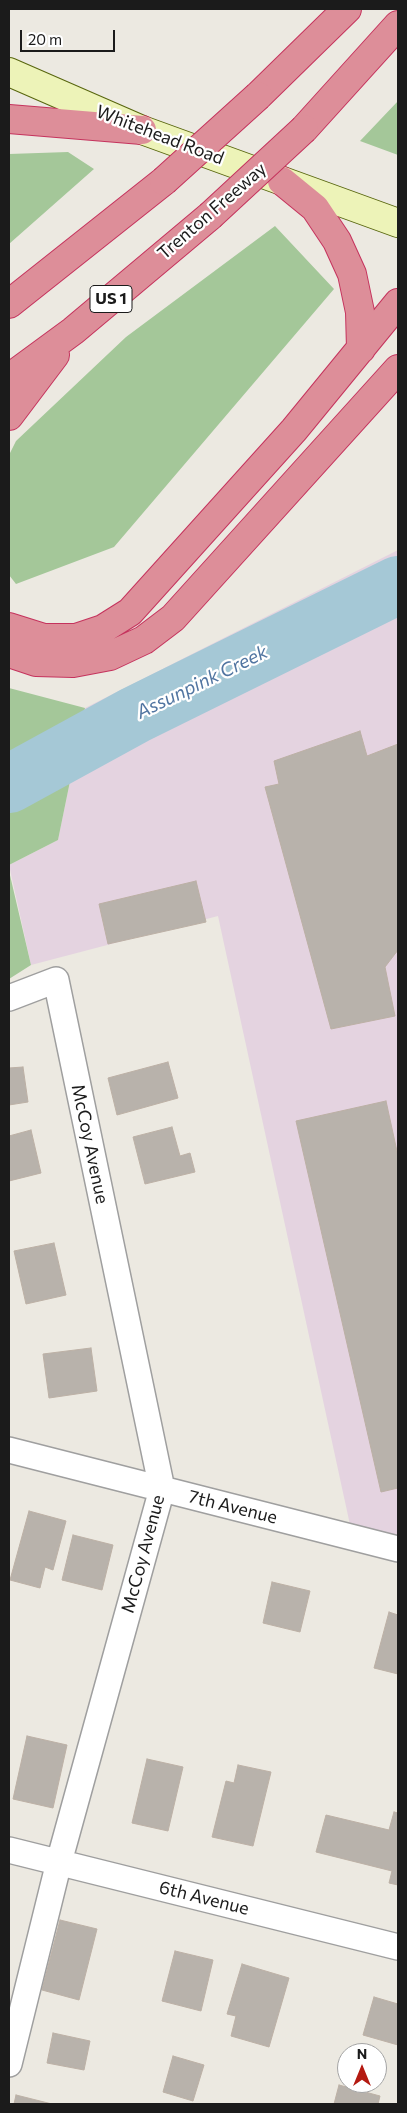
<!DOCTYPE html>
<html>
<head>
<meta charset="utf-8">
<style>
	body { margin:0 }
	#map { position:relative; width:407px; height:2113px; overflow:hidden; background:#ece9e1; font-family:Commissioner,sans-serif }
	canvas { display:block }
	.frame { position:absolute; inset:0; border:10px solid #1b1b1b; pointer-events:none }
	.north { position:absolute; left:337px; top:2043px; width:50px; height:50px; box-sizing:border-box; background:#fff; border:1px solid #a4a4a4; border-radius:50%; rotate:0deg; font-size:14px; font-weight:700; line-height:20px; text-align:center; color:#1b1b1b }
	.north::after { content:''; display:block; margin:auto; width:18px; height:22px; background:#b41a11; clip-path:polygon(50% 0,100% 100%,50% 72%,0 100%) }
	.scale { position:absolute; left:20px; top:30px; width:95px; height:22px; box-sizing:border-box; border:2px solid #1b1b1b; border-top:0; padding-left:6px; font-size:15px; line-height:18px; white-space:nowrap; color:#1b1b1b; -webkit-text-stroke:4px #fff; paint-order:stroke }
</style>
</head>
<body>
<div id="map">
<canvas width="407" height="2113"></canvas>
<div class="frame"></div>
<div class="north">N</div>
<div class="scale">20 m</div>
</div>
<script>
const c = document.querySelector('canvas').getContext('2d');
c.lineJoin = 'round';
function paint(path, color) {
  c.fillStyle = color;
  c.fill(path, 'evenodd');
}
function poly(rows) {
  const path = new Path2D();
  for (const r of rows) {
    path.moveTo(r[0], r[1]);
    for (let i = 2; i < r.length; i += 2) path.lineTo(r[i], r[i + 1]);
  }
  return path;
}
function strokePath(path, color, width, dash) {
  c.strokeStyle = color;
  c.lineWidth = width;
  c.lineCap = dash ? 'butt' : 'round';
  c.setLineDash(dash || []);
  c.stroke(path);
}
function label(font, color, halo, rows, align = 'center') {
  c.font = font + ' Commissioner,sans-serif';
  c.lineWidth = 4.5;
  c.setLineDash([]);
  c.textBaseline = 'middle';
  c.strokeStyle = halo;
  c.fillStyle = color;
  for (const [text, x, y, turn = 0] of rows) {
    c.save();
    c.translate(x, y);
    c.rotate((+turn || 0) * Math.PI / 180);
    c.textAlign = isNaN(turn) ? turn : align;
    if (halo) c.strokeText(text, 0, 0);
    c.fillText(text, 0, 0);
    c.restore();
  }
}
paint(poly([
	[398,550,398,1545,352,1534,218,916,31,965,9,865,58,840,85,708]
]), '#e4d3e0');
paint(poly([
	[398,101,398,155,360,141],
	[68,152,94,169,9,244,9,154],
	[275,226,334,289,114,547,16,584,9,575,9,455,16,441,126,337],
	[9,688,85,708,58,840,9,865],
	[9,871,31,965,9,979]
]), '#a4c799');
strokePath(poly([
	[9,784,135,715,398,585]
]), '#a5c8d6', 58);
const building = poly([
	[360,731,367,756,398,744,398,950,385,967,395,1016,331,1029,265,787,279,784,274,761,360,731],
	[196,881,206,922,108,944,99,904,196,881],
	[168,1062,178,1098,117,1115,108,1078,168,1062],
	[23,1067,28,1102,9,1105,9,1068,23,1067],
	[386,1101,398,1156,398,1488,381,1492,296,1121,386,1101],
	[172,1127,180,1156,190,1153,195,1172,145,1184,133,1137,172,1127],
	[31,1130,41,1173,9,1181,9,1136,31,1130],
	[54,1243,66,1295,26,1304,14,1251,54,1243],
	[91,1348,97,1391,49,1398,43,1354,91,1348],
	[29,1511,66,1521,53,1570,45,1567,40,1588,10,1580,29,1511],
	[73,1535,113,1545,102,1590,62,1580,73,1535],
	[272,1582,310,1591,300,1632,263,1623,272,1582],
	[389,1612,398,1615,398,1674,374,1668,389,1612],
	[27,1736,67,1745,53,1808,13,1799,27,1736],
	[147,1759,183,1767,168,1831,132,1823,147,1759],
	[238,1765,271,1772,253,1846,212,1837,226,1781,234,1783,238,1765],
	[394,1812,398,1813,398,1885,389,1883,392,1871,316,1852,326,1815,389,1830,394,1812],
	[60,1920,97,1929,79,2000,42,1990,60,1920],
	[175,1951,213,1960,201,2011,162,2001,175,1951],
	[242,1964,289,1978,269,2047,231,2036,236,2016,227,2014,242,1964],
	[374,1997,398,2004,398,2045,363,2035,374,1997],
	[53,2033,90,2041,84,2070,47,2063,53,2033],
	[173,2056,204,2065,193,2101,163,2092,173,2056],
	[339,2085,380,2096,378,2104,334,2104,339,2085],
	[16,2095,52,2104,14,2104,16,2095]
]);
paint(building, '#b8b2ab');
strokePath(building, '#bcb0a5', 1);
const minor = poly([
	[9,998,56,980,162,1489,59,1862,9,2064],
	[9,1450,398,1549],
	[9,1850,398,1947]
]);
const secondary = poly([
	[9,72,142,130,398,223]
]);
const motorway = poly([
	[258,96,347,9],
	[9,119,142,130],
	[304,129,398,25],
	[282,181,315,208,337,241,352,274,360,312,361,349],
	[9,304,164,181],
	[9,378,73,331,210,216],
	[9,416,55,355],
	[9,627,44,638,76,638,103,629,130,612,294,430,398,303],
	[9,653,36,662,73,663,110,656,144,640,173,618,398,369]
]);
strokePath(minor, '#9f9f9f', 28);
strokePath(secondary, '#58660e', 30);
strokePath(motorway, '#c5335d', 30);
strokePath(minor, '#fff', 25);
strokePath(secondary, '#edf3b8', 28);
strokePath(motorway, '#dd8e99', 28);
const motorwayBridge = poly([
	[164,181,258,96],
	[210,216,304,129]
]);
strokePath(motorwayBridge, '#c5335d', 30, []);
strokePath(motorwayBridge, '#dd8e99', 28);
for (const [x, y, w] of [
	[111,299,42]
]) {
  const box = new Path2D();
  box.roundRect(x - w / 2, y - 13.5, w, 27, 4);
  c.fillStyle = '#fff';
  c.fill(box);
  strokePath(box, '#1b1b1b', 1);
}
label('bold 16px', '#1b1b1b', null, [
	["US 1",111,299]
]);
label('18px', '#1b1b1b', '#fff', [
	["Whitehead Road",160,135,21],
	["Trenton Freeway",212,211,-41],
	["McCoy Avenue",90,1144,78],
	["7th Avenue",233,1507,14],
	["McCoy Avenue",143,1554,-75],
	["6th Avenue",204,1898,14]
]);
label('italic 19px', '#5175a1', '#fff', [
	["Assunpink Creek",202,682,-26]
]);
</script>
</body>
</html>
